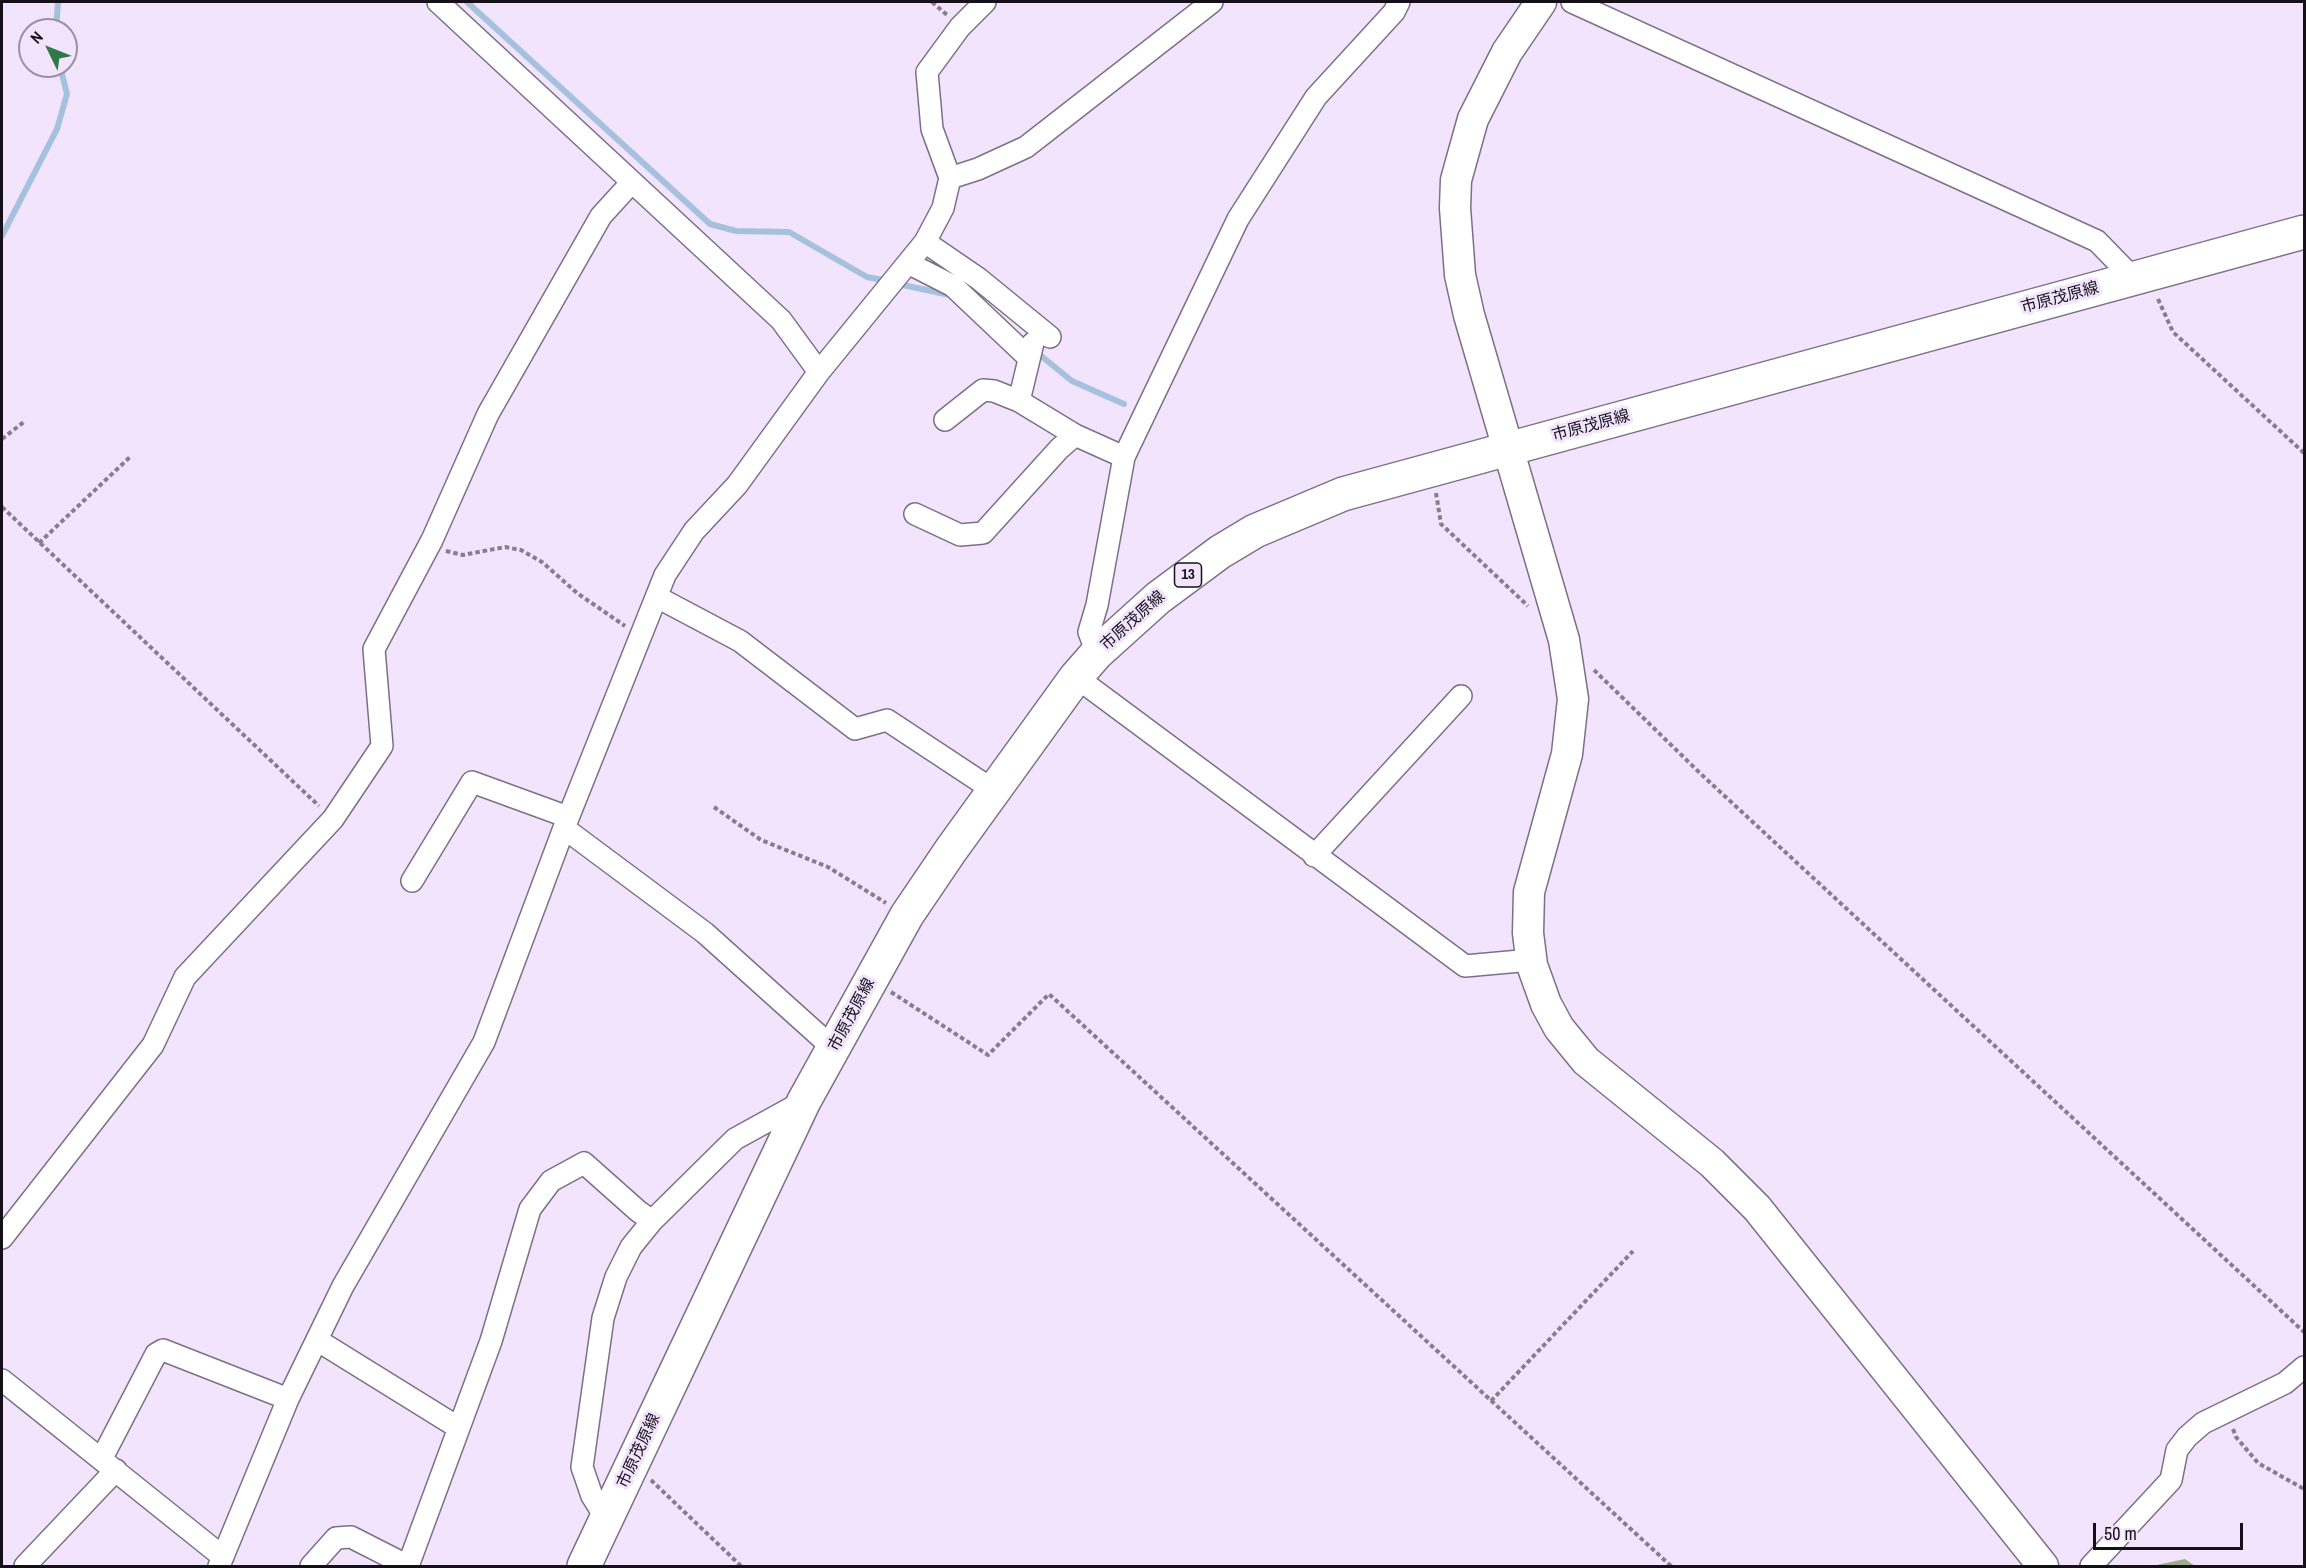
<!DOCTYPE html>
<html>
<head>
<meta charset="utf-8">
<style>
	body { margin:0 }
	#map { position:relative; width:2306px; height:1568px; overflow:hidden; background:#f2e4fd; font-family:"Archivo Narrow",sans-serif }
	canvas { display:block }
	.frame { position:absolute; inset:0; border:3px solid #161119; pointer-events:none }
	.north { position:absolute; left:18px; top:18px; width:60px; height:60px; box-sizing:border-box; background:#f2e4fd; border:2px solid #9a90a2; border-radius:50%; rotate:313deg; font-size:16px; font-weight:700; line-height:24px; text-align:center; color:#161119 }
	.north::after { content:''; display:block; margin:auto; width:21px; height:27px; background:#2f7947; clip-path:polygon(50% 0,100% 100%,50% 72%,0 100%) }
	.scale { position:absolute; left:2093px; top:1523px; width:150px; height:27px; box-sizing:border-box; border:3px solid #161119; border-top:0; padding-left:8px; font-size:18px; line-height:21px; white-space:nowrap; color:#161119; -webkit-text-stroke:4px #f2e4fd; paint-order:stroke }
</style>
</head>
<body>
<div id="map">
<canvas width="2306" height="1568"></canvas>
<div class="frame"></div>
<div class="north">N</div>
<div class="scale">50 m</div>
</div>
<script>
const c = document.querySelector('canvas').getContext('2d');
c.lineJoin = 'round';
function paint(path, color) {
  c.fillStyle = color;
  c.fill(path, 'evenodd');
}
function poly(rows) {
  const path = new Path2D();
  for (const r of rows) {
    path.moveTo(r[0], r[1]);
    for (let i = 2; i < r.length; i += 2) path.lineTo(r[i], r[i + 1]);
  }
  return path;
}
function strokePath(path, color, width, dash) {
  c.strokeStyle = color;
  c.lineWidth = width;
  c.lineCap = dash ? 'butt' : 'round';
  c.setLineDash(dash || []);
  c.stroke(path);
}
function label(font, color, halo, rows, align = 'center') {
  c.font = font + ' "Archivo Narrow","Noto Sans JP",sans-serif';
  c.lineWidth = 6;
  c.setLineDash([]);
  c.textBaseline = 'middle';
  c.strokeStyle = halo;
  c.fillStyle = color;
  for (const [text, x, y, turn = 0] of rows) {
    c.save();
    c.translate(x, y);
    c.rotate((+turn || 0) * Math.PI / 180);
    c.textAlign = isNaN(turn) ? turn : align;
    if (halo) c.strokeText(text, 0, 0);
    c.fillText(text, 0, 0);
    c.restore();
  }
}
paint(poly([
	[2185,1559,2195,1566,2152,1566]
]), '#9aad8d');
strokePath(poly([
	[467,2,710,224,736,231,789,232,867,277,888,281],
	[56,30,58,2],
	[2,236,57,129,67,94,60,66],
	[898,284,950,295],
	[1035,351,1072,381,1124,404]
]), '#a6c1dd', 6);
const street = poly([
	[438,2,781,320,819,372],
	[1572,2,2097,241,2133,278],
	[950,178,978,169,1026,147,1212,2],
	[925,242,979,279,1050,337],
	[908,263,953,286,1028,357],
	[1019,401,1033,343],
	[945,420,983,390,994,391,1019,401,1075,435,1124,457],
	[915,514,960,535,983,533,1059,449,1075,435],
	[657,597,740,641,855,729,887,720,993,790],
	[1097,653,1089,632,1097,605,1124,457,1238,219,1316,97,1394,12,1399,2],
	[1076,677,1465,966,1531,960],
	[564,828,705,933,834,1049],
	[1314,856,1461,696],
	[412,881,472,782,568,817],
	[2,1238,153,1045,185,977,333,819,382,746,374,649,432,540,488,414,601,216,632,182],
	[317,1340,459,1428],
	[2,1380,223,1557],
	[102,1458,156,1354,163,1350,288,1399],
	[607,1520,592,1496,582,1467,603,1318,616,1277,631,1247,652,1221,735,1139,804,1101],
	[25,1566,116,1470],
	[219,1566,288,1399,343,1286,484,1042,564,828,665,575,694,531,737,485,819,372,925,242,943,208,950,178,932,129,927,72,960,27,985,2],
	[311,1566,336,1538,351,1537,408,1566],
	[408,1566,491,1341,530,1209,551,1181,584,1163,638,1211,652,1221],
	[2091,1566,2171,1480,2177,1450,2187,1437,2203,1423,2285,1383,2304,1367]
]);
const secondary = poly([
	[1541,2,1507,52,1473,119,1456,180,1455,208,1460,275,1469,315,1564,640,1573,699,1567,754,1529,892,1528,933,1532,965,1546,1004,1559,1028,1586,1061,1712,1163,1757,1208,2043,1566]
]);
const primary = poly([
	[584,1566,804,1101,907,915,951,850,1076,677,1097,653,1158,598,1220,552,1255,531,1343,494,2304,232]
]);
strokePath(street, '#7d7086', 24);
strokePath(secondary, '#7d7086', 33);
strokePath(primary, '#7d7086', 36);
strokePath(poly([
	[932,2,947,15],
	[2158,299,2173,332,2304,453],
	[2,439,25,421],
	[1436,493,1441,524,1528,606],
	[2,507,319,806],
	[39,543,131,456],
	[446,551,463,555,505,547,521,550,542,562,577,593,625,626],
	[1594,670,1702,775,2304,1332],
	[714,807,761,840,828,867,886,903],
	[891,992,988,1055,1049,994,1671,1566],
	[1491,1401,1633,1251],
	[2233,1429,2236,1437,2258,1463,2304,1489],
	[651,1480,741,1566]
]), '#877d8e', 4, [4.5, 3]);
strokePath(street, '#fff', 21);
strokePath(secondary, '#fff', 30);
strokePath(primary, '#fff', 33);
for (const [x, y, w] of [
	[1188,575,27]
]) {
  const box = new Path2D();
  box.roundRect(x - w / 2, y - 12, w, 24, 4.5);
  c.fillStyle = '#f2e4fd';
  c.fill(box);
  strokePath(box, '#161119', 1.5);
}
label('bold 15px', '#161119', null, [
	["13",1188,575]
]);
label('16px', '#161119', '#f2e4fd', [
	["市原茂原線",2060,298,-15],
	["市原茂原線",1591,426,-15],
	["市原茂原線",1133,621,-42],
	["市原茂原線",852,1015,-62],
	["市原茂原線",639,1451,-65]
]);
</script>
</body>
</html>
